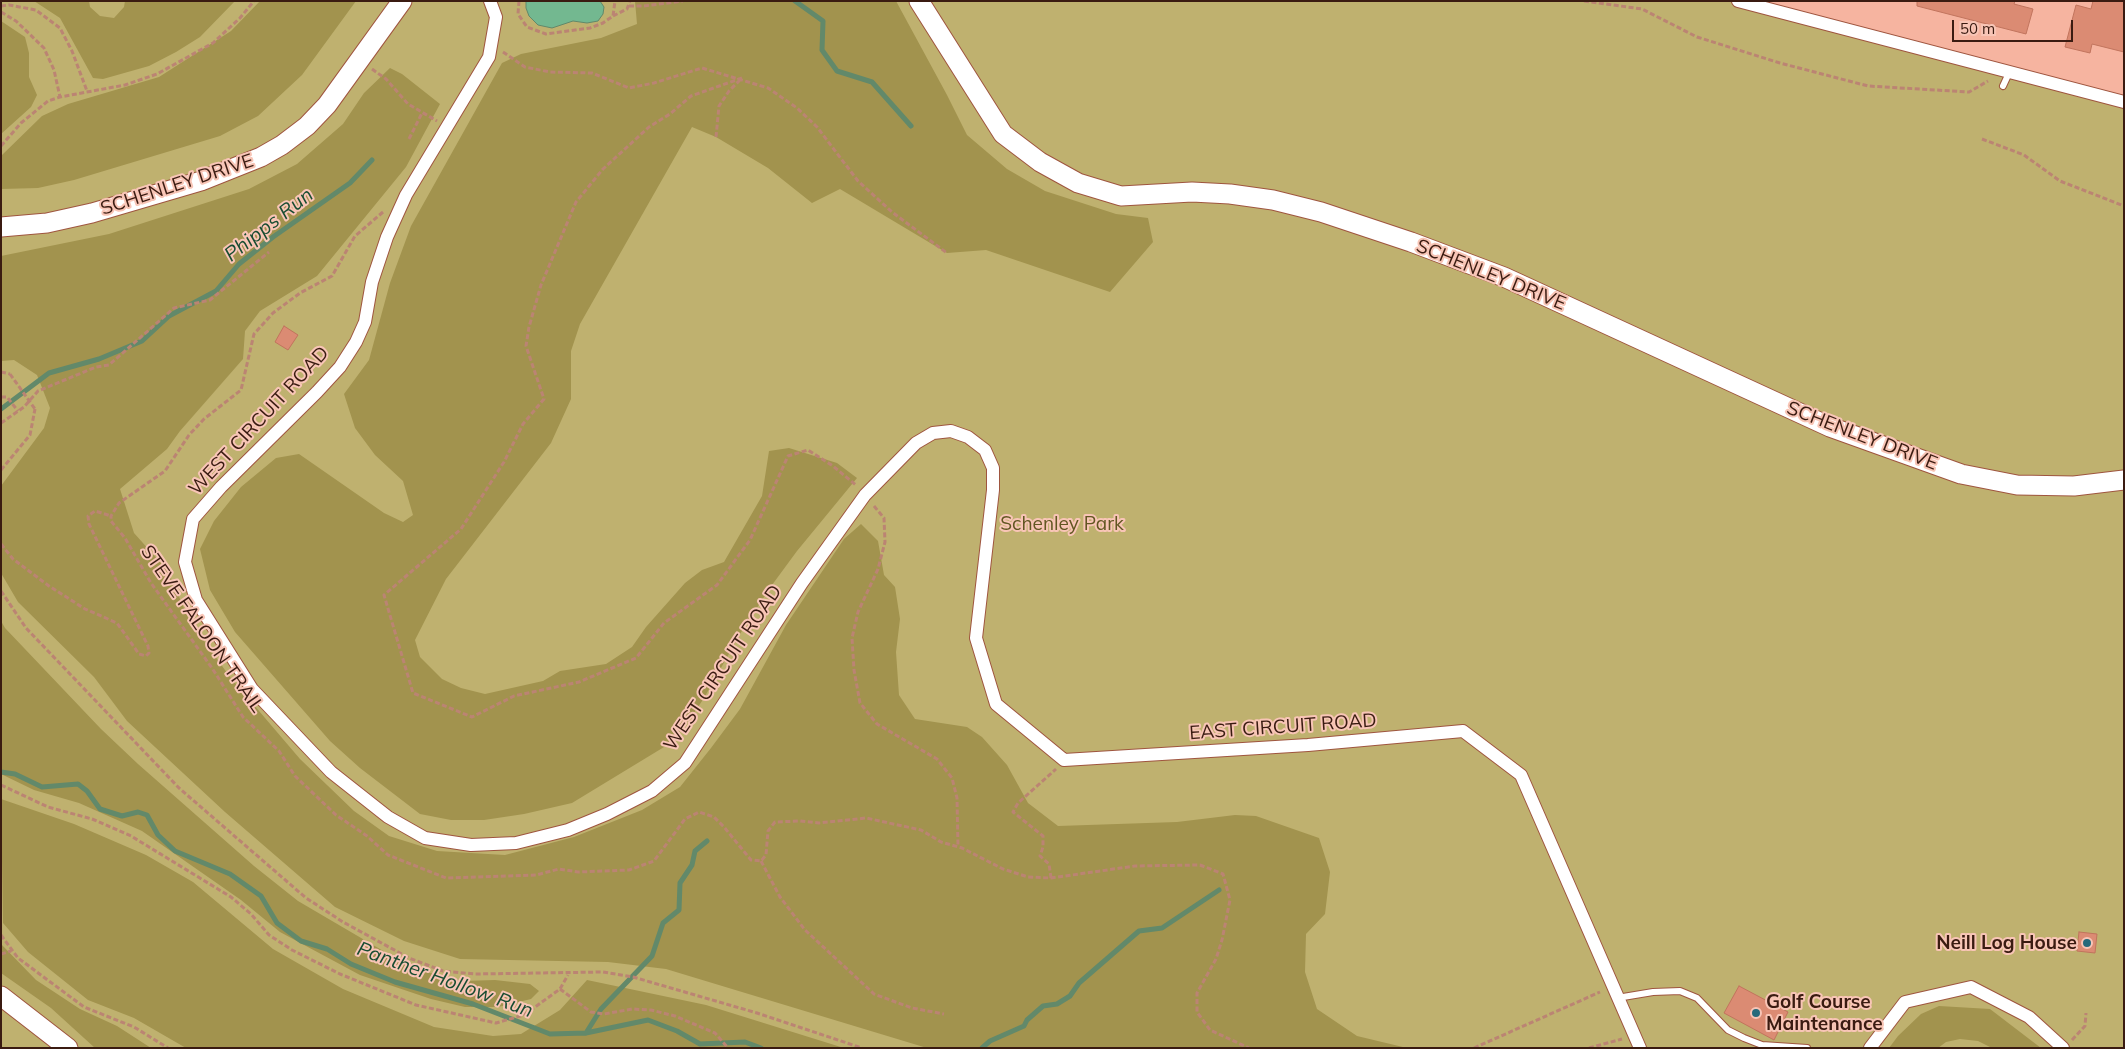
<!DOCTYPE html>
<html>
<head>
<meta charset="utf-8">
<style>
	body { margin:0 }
	#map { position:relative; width:2125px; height:1049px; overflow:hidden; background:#f6b4a0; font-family:Mulish,sans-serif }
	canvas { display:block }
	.frame { position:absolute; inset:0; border:2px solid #3a1b11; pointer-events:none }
	.scale { position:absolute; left:1952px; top:20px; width:121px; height:22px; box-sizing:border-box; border:2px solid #3a1b11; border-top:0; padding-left:6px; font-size:15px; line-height:18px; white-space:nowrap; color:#3a1b11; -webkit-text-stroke:4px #f8c5b6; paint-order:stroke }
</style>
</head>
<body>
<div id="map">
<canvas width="2125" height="1049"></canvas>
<div class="frame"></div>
<div class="scale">50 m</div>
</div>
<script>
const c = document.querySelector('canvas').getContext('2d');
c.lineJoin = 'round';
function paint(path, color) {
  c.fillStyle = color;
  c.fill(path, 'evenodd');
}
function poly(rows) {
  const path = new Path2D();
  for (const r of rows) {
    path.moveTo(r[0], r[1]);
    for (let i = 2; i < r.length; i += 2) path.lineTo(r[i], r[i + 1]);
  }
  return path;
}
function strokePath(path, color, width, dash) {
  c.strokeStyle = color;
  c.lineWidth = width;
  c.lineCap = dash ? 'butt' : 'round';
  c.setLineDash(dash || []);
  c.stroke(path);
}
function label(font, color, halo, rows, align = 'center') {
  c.font = font + ' Mulish,sans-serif';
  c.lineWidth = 4;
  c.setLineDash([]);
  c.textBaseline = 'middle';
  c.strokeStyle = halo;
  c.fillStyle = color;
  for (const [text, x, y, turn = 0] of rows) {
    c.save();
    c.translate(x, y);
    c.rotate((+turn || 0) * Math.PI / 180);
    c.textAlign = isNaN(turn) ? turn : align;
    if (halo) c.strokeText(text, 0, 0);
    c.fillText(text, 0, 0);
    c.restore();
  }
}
paint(poly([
	[1,1,1738,1,2124,102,2124,1048,1,1048]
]), '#bfb16f');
paint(poly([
	[34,1,89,1,90,7,100,16,114,18,124,7,125,1,235,1,200,37,176,52,149,66,103,79,93,78,60,18],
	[260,1,356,1,302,75,258,116,220,136,74,180,38,188,1,189,1,156,42,116,68,104,159,77,231,31],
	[635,1,896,1,947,95,967,135,1007,169,1045,191,1116,214,1148,218,1153,242,1110,292,986,250,947,253,840,189,812,203,768,168,716,137,692,127,580,324,571,351,571,399,551,443,446,579,415,640,420,657,442,679,461,688,485,694,543,681,560,671,606,664,632,647,646,627,685,583,702,570,724,562,762,496,769,451,789,448,837,463,857,478,797,551,772,585,743,629,704,698,688,722,669,744,572,803,524,814,484,820,451,820,420,814,360,768,330,741,235,632,210,590,200,549,214,521,241,487,276,458,299,454,384,513,403,522,413,515,403,481,375,455,355,428,344,394,369,360,390,283,411,226,502,63,521,54,601,38,637,24],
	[1,21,25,37,29,53,29,77,37,95,31,107,1,134],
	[390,68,402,74,440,104,406,167,317,276,260,311,245,331,243,359,180,431,167,449,120,489,134,533,168,571,189,620,230,677,300,759,354,811,389,836,437,851,505,855,574,837,642,810,680,787,711,748,740,709,786,625,844,539,861,524,878,541,884,575,895,587,900,619,896,652,899,695,915,719,967,727,982,737,1007,765,1028,803,1058,826,1177,822,1235,815,1256,816,1319,838,1330,872,1325,914,1306,934,1305,972,1317,1009,1357,1036,1407,1048,927,1048,666,969,608,962,460,959,404,941,335,907,225,812,127,721,94,677,18,602,1,573,1,486,44,428,50,408,37,375,14,360,1,361,1,256,109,234,249,189,297,164,343,124,364,93],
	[1,621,5,628,101,729,138,764,254,866,298,901,414,969,462,981,495,980,530,984,539,991,531,999,498,1007,465,1007,431,999,360,975,280,932,241,900,142,831,79,803,34,790,1,774],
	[1,799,74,824,146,855,193,882,273,949,343,989,434,1027,493,1036,521,1034,560,1010,587,980,706,1005,844,1048,186,1048,134,1018,88,1000,28,952,3,923],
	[1,944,36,980,80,1009,117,1026,151,1048,95,1048,51,1008,1,973],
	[1939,1006,1990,1009,2041,1048,1992,1048,1978,1041,1960,1039,1946,1042,1938,1048,1889,1048,1898,1036,1921,1014]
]), '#a2934e');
const water = poly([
	[526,1,600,1,604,7,603,14,598,21,587,23,573,21,552,28,538,25,529,16,526,8,526,1]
]);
paint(water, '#73b890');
strokePath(water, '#62896a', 1);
strokePath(poly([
	[795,1,823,21,822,50,837,71,872,82,911,126],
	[1,409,49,373,99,359,142,341,169,316,216,291,239,264,273,237,350,183,372,160],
	[1,772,15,774,42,787,78,784,87,791,100,809,122,816,138,812,147,815,158,835,175,851,230,874,261,896,277,923,301,941,327,949,351,964,395,982,473,1004,550,1034,586,1033,648,1020,677,1031,700,1044,745,1042,761,1048],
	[586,1033,601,1009,652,956,663,923,679,910,680,883,692,865,695,851,707,841],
	[982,1048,990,1041,1024,1026,1027,1020,1043,1006,1057,1004,1070,996,1079,983,1139,931,1162,928,1219,890]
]), '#62896a', 5);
const building = poly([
	[1917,1,2015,1,2014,4,2033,9,2026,34,1917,6,1917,1],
	[2093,1,2124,1,2124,52,2092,44,2090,53,2065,47,2076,5,2091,9,2093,1],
	[284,326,298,335,288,350,275,342,284,326],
	[2079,932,2097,934,2095,953,2077,951,2079,932],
	[1739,986,1788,1012,1774,1040,1724,1013,1739,986]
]);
paint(building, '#db8b73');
strokePath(building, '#c1745d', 1);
const lane = poly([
	[2003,86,2009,73],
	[1617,998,1653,992,1680,991,1697,998,1728,1030,1744,1038,1762,1045,1807,1048]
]);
const street = poly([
	[490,1,496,17,489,57,406,195,387,237,372,282,365,322,356,342,340,367,317,392,221,487,193,519,185,562,196,600,252,689,331,772,388,817,425,838,471,845,516,843,568,830,607,814,652,791,685,763,802,583,865,495,916,443,933,433,951,431,968,437,985,450,993,468,993,490,976,638,996,704,1064,760,1308,745,1463,731,1521,775,1640,1048],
	[1738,1,2124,102],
	[1870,1048,1905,1002,1971,987,2029,1017,2063,1048]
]);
const secondary = poly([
	[919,1,1003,134,1040,162,1078,183,1121,196,1192,192,1230,194,1273,200,1321,212,1411,242,1504,277,1830,427,1961,474,2017,485,2074,486,2124,480],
	[1,227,47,223,92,213,201,181,261,157,282,145,307,126,327,105,402,1],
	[1,996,68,1048]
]);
strokePath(lane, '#9f553f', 8);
strokePath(street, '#9f553f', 14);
strokePath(secondary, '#9f553f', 21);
strokePath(poly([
	[519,1,518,14,527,27,546,34,590,28,603,23,613,16,615,1],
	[1584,1,1642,9,1697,37,1780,63,1868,86,1969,92,1988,81],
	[1,6,9,5,36,10,60,28,72,51,87,91],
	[629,6,644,6,683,1],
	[1,12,16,21,44,48,54,70,60,97],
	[613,16,627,9,630,1],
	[503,52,525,67,550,72,592,73,629,88,654,83,702,68,768,88,797,108,817,127,858,181,892,212,947,253],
	[372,69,386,79,408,104,437,121],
	[742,78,691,96,670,114,649,127,603,169,576,202,541,285,529,327,526,346,544,399,523,424,504,462,461,529,384,595,413,693,472,717,514,696,579,682,636,658,664,623,717,585,750,540,788,456,808,450,833,466,857,486],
	[716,137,719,106,729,91,741,79],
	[409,139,422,113],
	[1982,139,2024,155,2060,181,2124,206],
	[1,146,21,123,48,101,60,97,125,85,157,74,213,43,240,18,254,1],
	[383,212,355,236,332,276,300,293,273,313,254,334,241,390,204,419,189,435,165,471,119,503,111,516,111,521,125,538,151,583,212,668,243,717,279,751,295,776,336,815,367,836,388,855,446,878,536,875,559,869,578,872,629,870,654,861,685,819,699,812,714,817,724,827,751,860,761,861,766,855,768,831,775,822,800,821,819,823,866,818,921,830,941,842,962,848,1003,869,1028,877,1051,878,1135,866,1200,865,1223,874,1230,900,1222,940,1216,959,1197,993,1197,1012,1210,1030,1249,1048],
	[1,372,10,374],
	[1,397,7,397,18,411],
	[1,423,24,407,38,391,96,367,109,365,174,308,210,300,269,252],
	[1,470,30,435,35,409],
	[874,506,884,518,885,542,878,569,858,612,852,638,854,670,860,703,877,724,937,759,952,778,957,798,958,847],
	[1,544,13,559,49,586,85,609,117,623,139,654,146,656,149,653,148,646,89,524,88,516,95,511,111,516],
	[1,591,26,628,179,788,306,898,343,922,409,958,443,971,475,974,603,972,633,977,757,1013,862,1048],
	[1,785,48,807,92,819,131,836,231,897,251,914,269,935,292,950,340,974,416,1005,496,1023,524,1015,560,989,568,975],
	[761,861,780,897,805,930,874,994,912,1008,944,1014],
	[1051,878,1049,864,1040,856,1043,847,1043,836,1013,812,1018,803,1056,769],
	[1,935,18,958,84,1007,134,1027,168,1048],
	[1,954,11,951],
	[560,989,591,1012,604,1014,632,1009,651,1010,675,1016,715,1033,728,1048],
	[2072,1040,2085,1026,2086,1013],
	[1474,1048,1600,992],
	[1589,1048,1622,1039]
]), '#bb8473', 3, [5, 2.5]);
strokePath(lane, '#fff', 6);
strokePath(street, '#fff', 12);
strokePath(secondary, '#fff', 19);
strokePath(poly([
	[10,374,35,409]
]), '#bb8473', 3, [5, 2.5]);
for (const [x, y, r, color] of [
	[2087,943,5,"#266a7b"],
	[1756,1013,5,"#266a7b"]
]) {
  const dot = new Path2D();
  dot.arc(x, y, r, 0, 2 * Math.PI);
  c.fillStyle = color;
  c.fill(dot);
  strokePath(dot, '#f8c5b6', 2);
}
label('19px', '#3a1b11', '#f8c5b6', [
	["SCHENLEY DRIVE",177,185,-18],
	["SCHENLEY DRIVE",1491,275,22],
	["WEST CIRCUIT ROAD",259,421,-47],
	["SCHENLEY DRIVE",1862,436,21],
	["STEVE FALOON TRAIL",202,629,55],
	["WEST CIRCUIT ROAD",723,668,-56],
	["EAST CIRCUIT ROAD",1283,727,-4]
]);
label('19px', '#615621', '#f8c5b6', [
	["Schenley Park",1062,524]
]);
label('bold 19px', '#3a1b11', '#f8c5b6', [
	["Neill Log House",2077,943],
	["Golf Course",1766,1002,"left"],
	["Maintenance",1766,1024,"left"]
], 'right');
label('italic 20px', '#174c31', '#f8c5b6', [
	["Phipps Run",269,225,-38],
	["Panther Hollow Run",445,980,20]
]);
</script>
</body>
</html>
